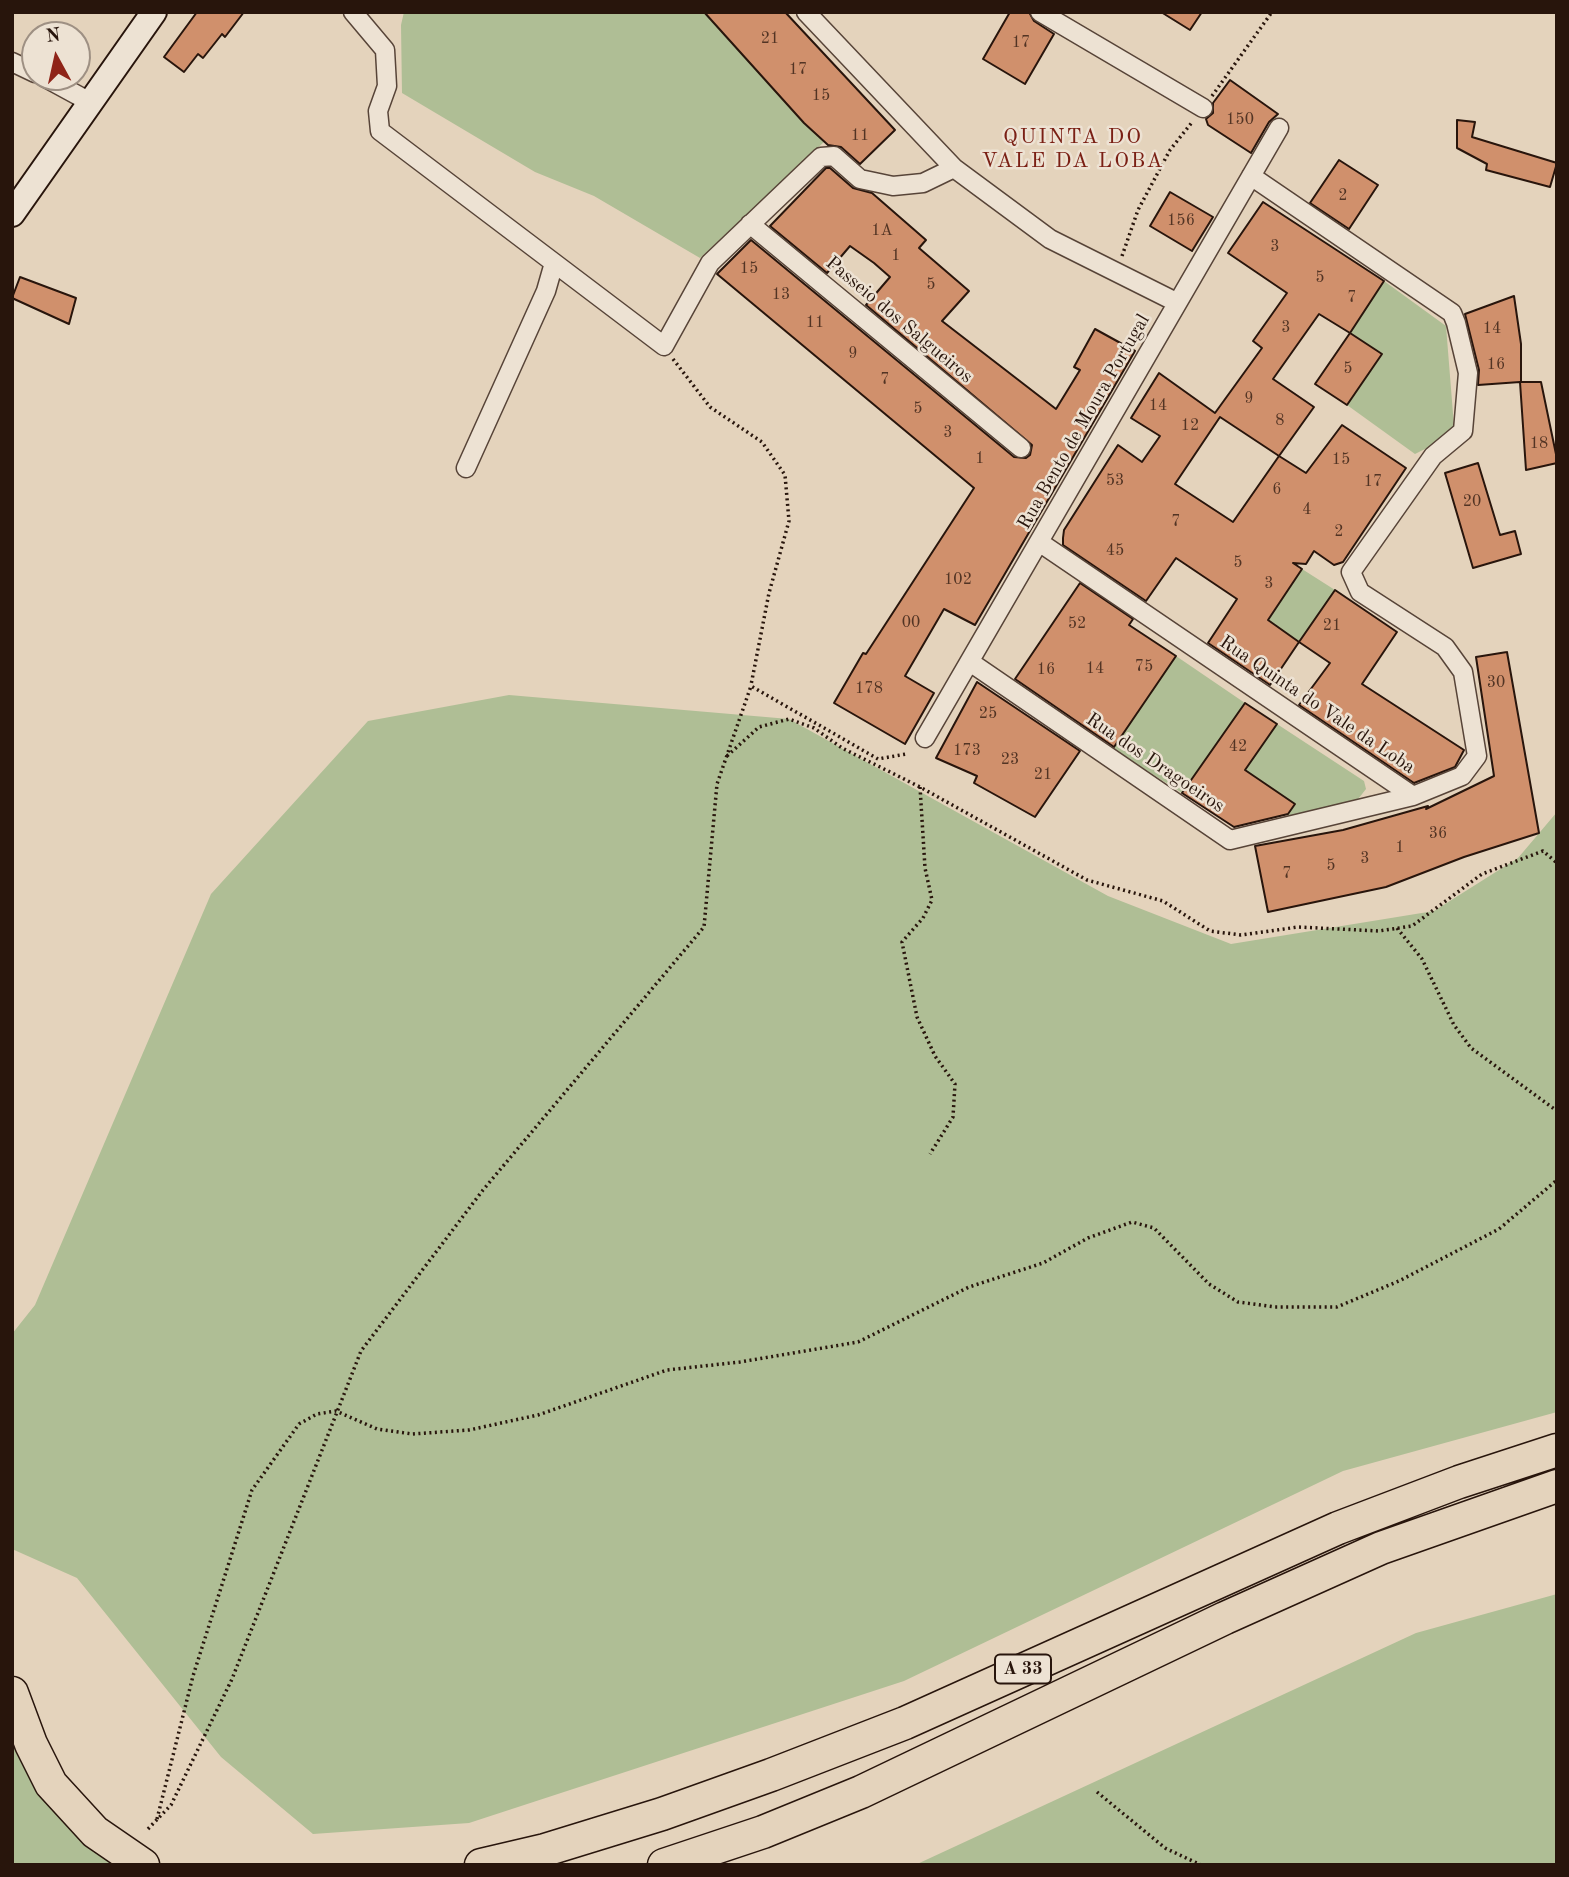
<!DOCTYPE html>
<html>
<head>
<meta charset="utf-8">
<style>
	body { margin:0 }
	#map { position:relative; width:1569px; height:1877px; overflow:hidden; background:#e4d3bc; font-family:"Old Standard TT",serif }
	canvas { display:block }
	.frame { position:absolute; inset:0; border:14px solid #28150c; pointer-events:none }
	.north { position:absolute; left:21px; top:21px; width:70px; height:70px; box-sizing:border-box; background:#ede2d3; border:2px solid #9e9083; border-radius:50%; rotate:352deg; font-size:19px; font-weight:700; line-height:28px; text-align:center; color:#28150c }
	.north::after { content:''; display:block; margin:auto; width:24px; height:32px; background:#8f2418; clip-path:polygon(50% 0,100% 100%,50% 72%,0 100%) }
</style>
</head>
<body>
<div id="map">
<canvas width="1569" height="1877"></canvas>
<div class="frame"></div>
<div class="north">N</div>
</div>
<script>
const c = document.querySelector('canvas').getContext('2d');
c.lineJoin = 'round';
function paint(path, color) {
  c.fillStyle = color;
  c.fill(path, 'evenodd');
}
function poly(rows) {
  const path = new Path2D();
  for (const r of rows) {
    path.moveTo(r[0], r[1]);
    for (let i = 2; i < r.length; i += 2) path.lineTo(r[i], r[i + 1]);
  }
  return path;
}
function strokePath(path, color, width, dash) {
  c.strokeStyle = color;
  c.lineWidth = width;
  c.lineCap = dash ? 'butt' : 'round';
  c.setLineDash(dash || []);
  c.stroke(path);
}
function label(font, color, halo, rows, align = 'center') {
  c.font = font + ' "Old Standard TT",serif';
  c.lineWidth = 5;
  c.setLineDash([]);
  c.textBaseline = 'middle';
  c.strokeStyle = halo;
  c.fillStyle = color;
  for (const [text, x, y, turn = 0] of rows) {
    c.save();
    c.translate(x, y);
    c.rotate((+turn || 0) * Math.PI / 180);
    c.textAlign = isNaN(turn) ? turn : align;
    if (halo) c.strokeText(text, 0, 0);
    c.fillText(text, 0, 0);
    c.restore();
  }
}
paint(poly([
	[404,12,704,12,825,141,700,258,594,196,535,172,402,93,401,25],
	[1384,281,1446,326,1454,426,1445,439,1415,454,1347,405,1382,355,1350,333],
	[1302,569,1335,590,1299,642,1268,620],
	[1176,656,1245,703,1182,793,1113,749],
	[509,695,789,719,1108,896,1231,944,1434,911,1518,858,1557,812,1557,1412,1343,1471,904,1681,469,1823,313,1834,221,1757,77,1578,12,1549,12,1334,35,1305,211,894,368,721],
	[1277,724,1364,781,1366,789,1355,803,1285,819,1295,804,1245,770],
	[1557,1594,1557,1865,915,1865,1416,1633],
	[12,1725,122,1865,12,1865]
]), '#afbe95');
const building = poly([
	[197,12,244,12,225,37,222,34,203,58,198,54,184,72,164,57,197,12],
	[704,12,785,12,895,130,860,164,841,147,828,145,804,123,704,12],
	[1010,12,1029,12,1034,21,1054,34,1025,84,983,59,1010,12],
	[1161,12,1202,12,1190,30,1161,12],
	[1230,80,1278,114,1269,122,1251,153,1208,125,1206,119,1213,113,1213,103,1230,80],
	[1457,120,1475,122,1472,137,1557,163,1550,187,1486,170,1487,164,1457,148,1457,120],
	[1339,160,1378,185,1349,229,1310,203,1339,160],
	[826,168,830,168,853,188,872,193,926,240,919,248,969,291,942,321,1056,409,1080,370,1074,367,1095,329,1135,351,975,625,944,609,905,676,934,693,905,744,834,703,863,653,866,654,974,488,717,274,751,240,1014,457,1026,458,1030,455,1032,445,866,305,890,277,874,263,850,246,827,273,770,226,826,168],
	[1170,192,1213,217,1192,251,1150,226,1170,192],
	[1263,202,1384,281,1350,333,1319,314,1273,379,1314,407,1279,456,1306,473,1342,425,1406,468,1343,562,1334,565,1314,551,1306,564,1293,563,1302,569,1268,620,1299,642,1270,685,1208,643,1237,599,1176,558,1146,601,1063,545,1063,538,1064,530,1118,445,1142,462,1160,436,1131,418,1159,373,1215,413,1262,348,1253,341,1287,293,1228,253,1263,202],
	[1220,417,1279,456,1233,522,1175,484,1220,417],
	[20,277,76,298,69,324,12,298,20,277],
	[1514,296,1521,344,1521,382,1541,382,1557,459,1557,463,1526,470,1520,382,1478,385,1479,370,1465,314,1514,296],
	[1350,333,1382,354,1347,405,1315,384,1350,333],
	[1478,463,1500,535,1515,531,1521,554,1473,568,1445,473,1478,463],
	[1080,583,1133,619,1129,625,1176,656,1114,747,1015,679,1080,583],
	[1335,590,1397,632,1362,684,1464,750,1455,767,1414,783,1299,705,1330,663,1299,642,1335,590],
	[1507,652,1539,833,1464,857,1386,887,1268,912,1255,846,1343,830,1428,806,1426,809,1494,776,1476,657,1507,652],
	[977,682,1080,751,1035,817,974,783,977,776,936,758,977,682],
	[1245,703,1277,724,1245,770,1295,804,1288,814,1234,827,1182,793,1245,703]
]);
paint(building, '#d0906c');
strokePath(building, '#28150c', 2);
const minor = poly([
	[353,12,385,50,387,86,378,111,380,131,664,346,710,263,821,157,834,156,860,179,893,186,923,183,954,168],
	[806,12,954,168,1050,239,1176,302],
	[1040,12,1203,108],
	[12,62,35,73],
	[44,77,90,102],
	[750,224,1021,448],
	[466,468,546,291,554,263],
	[1039,542,1413,796],
	[970,662,1230,840,1413,796,1462,776,1477,756,1463,672,1445,647,1360,592,1351,572,1433,456,1463,431,1468,373,1456,323,1452,313,1251,176],
	[925,738,1279,128]
]);
const secondary = poly([
	[12,214,154,12]
]);
const motorway = poly([
	[12,1693,31,1744,51,1784,95,1832,143,1865],
	[481,1865,545,1850,662,1814,771,1775,905,1723,1338,1528,1459,1482,1557,1450],
	[664,1865,763,1832,861,1792,1225,1618,1381,1548,1557,1486]
]);
strokePath(minor, '#574438', 21);
strokePath(secondary, '#28150c', 28);
strokePath(motorway, '#28150c', 35);
strokePath(poly([
	[1212,96,1272,12],
	[1122,256,1138,210,1170,150,1193,121],
	[673,359,710,407,762,442,785,475,789,521,769,593,751,685],
	[727,756,759,727,789,719,814,728,842,748,920,787,1087,880,1163,901,1210,931,1241,935,1298,927,1379,931,1412,926,1482,874,1543,851,1557,863],
	[920,787,925,868,932,900,923,918,902,942,917,1017,935,1056,955,1084,953,1117,930,1154],
	[1397,928,1422,959,1454,1025,1471,1048,1557,1111],
	[1097,1792,1165,1848,1201,1865],
	[157,1819,193,1676,252,1490,299,1424,317,1414,336,1411,377,1429,412,1434,469,1430,538,1415,667,1370,740,1362,858,1342,969,1287,1043,1263,1088,1238,1132,1222,1154,1228,1209,1284,1238,1302,1275,1307,1337,1307,1399,1281,1499,1229,1557,1180],
	[148,1829,171,1805,232,1679,361,1351,483,1190,704,927,717,784,751,686,878,759,906,754]
]), '#28150c', 3.5, [2, 3.5]);
strokePath(minor, '#ede2d3', 18);
strokePath(secondary, '#ede2d3', 24);
strokePath(motorway, '#e4d3bc', 32);
label('16px', '#523424', null, [
	["21",770,39],
	["17",1021,43],
	["17",798,70],
	["15",821,96],
	["150",1240,120],
	["11",860,136],
	["2",1343,196],
	["156",1181,221],
	["1A",882,231],
	["3",1275,247],
	["1",896,256],
	["15",749,269],
	["5",1320,278],
	["5",931,285],
	["13",781,295],
	["7",1352,298],
	["11",815,323],
	["3",1286,328],
	["14",1492,329],
	["9",853,354],
	["16",1496,365],
	["5",1348,369],
	["7",885,380],
	["9",1249,399],
	["14",1158,406],
	["5",918,409],
	["8",1280,421],
	["12",1190,426],
	["3",948,433],
	["18",1539,444],
	["1",980,459],
	["15",1341,460],
	["53",1115,481],
	["17",1373,482],
	["6",1277,490],
	["20",1472,502],
	["4",1307,510],
	["7",1176,522],
	["2",1339,532],
	["45",1115,551],
	["5",1238,563],
	["102",958,580],
	["3",1269,584],
	["00",911,623],
	["52",1077,624],
	["21",1332,626],
	["75",1144,667],
	["14",1095,669],
	["16",1046,670],
	["30",1496,683],
	["178",869,689],
	["25",988,714],
	["42",1238,747],
	["173",967,751],
	["23",1010,760],
	["21",1043,775],
	["36",1438,834],
	["1",1400,848],
	["3",1365,859],
	["5",1331,866],
	["7",1287,874]
]);
for (const [x, y, w] of [
	[1023,1669,56]
]) {
  const box = new Path2D();
  box.roundRect(x - w / 2, y - 14.5, w, 29, 5);
  c.fillStyle = '#ede2d3';
  c.fill(box);
  strokePath(box, '#28150c', 2);
}
label('bold 18px', '#28150c', null, [
	["A 33",1023,1669]
]);
label('19px', '#28150c', '#ede2d3', [
	["Passeio dos Salgueiros",899,320,40],
	["Rua Bento de Moura Portugal",1084,422,-60],
	["Rua Quinta do Vale da Loba",1317,705,34],
	["Rua dos Dragoeiros",1155,763,34]
]);
c.letterSpacing = '2px';
label('21px', '#7a1f14', '#ede2d3', [
	["QUINTA DO",1073,137],
	["VALE DA LOBA",1073,161]
]);
c.letterSpacing = '0px';
</script>
</body>
</html>
